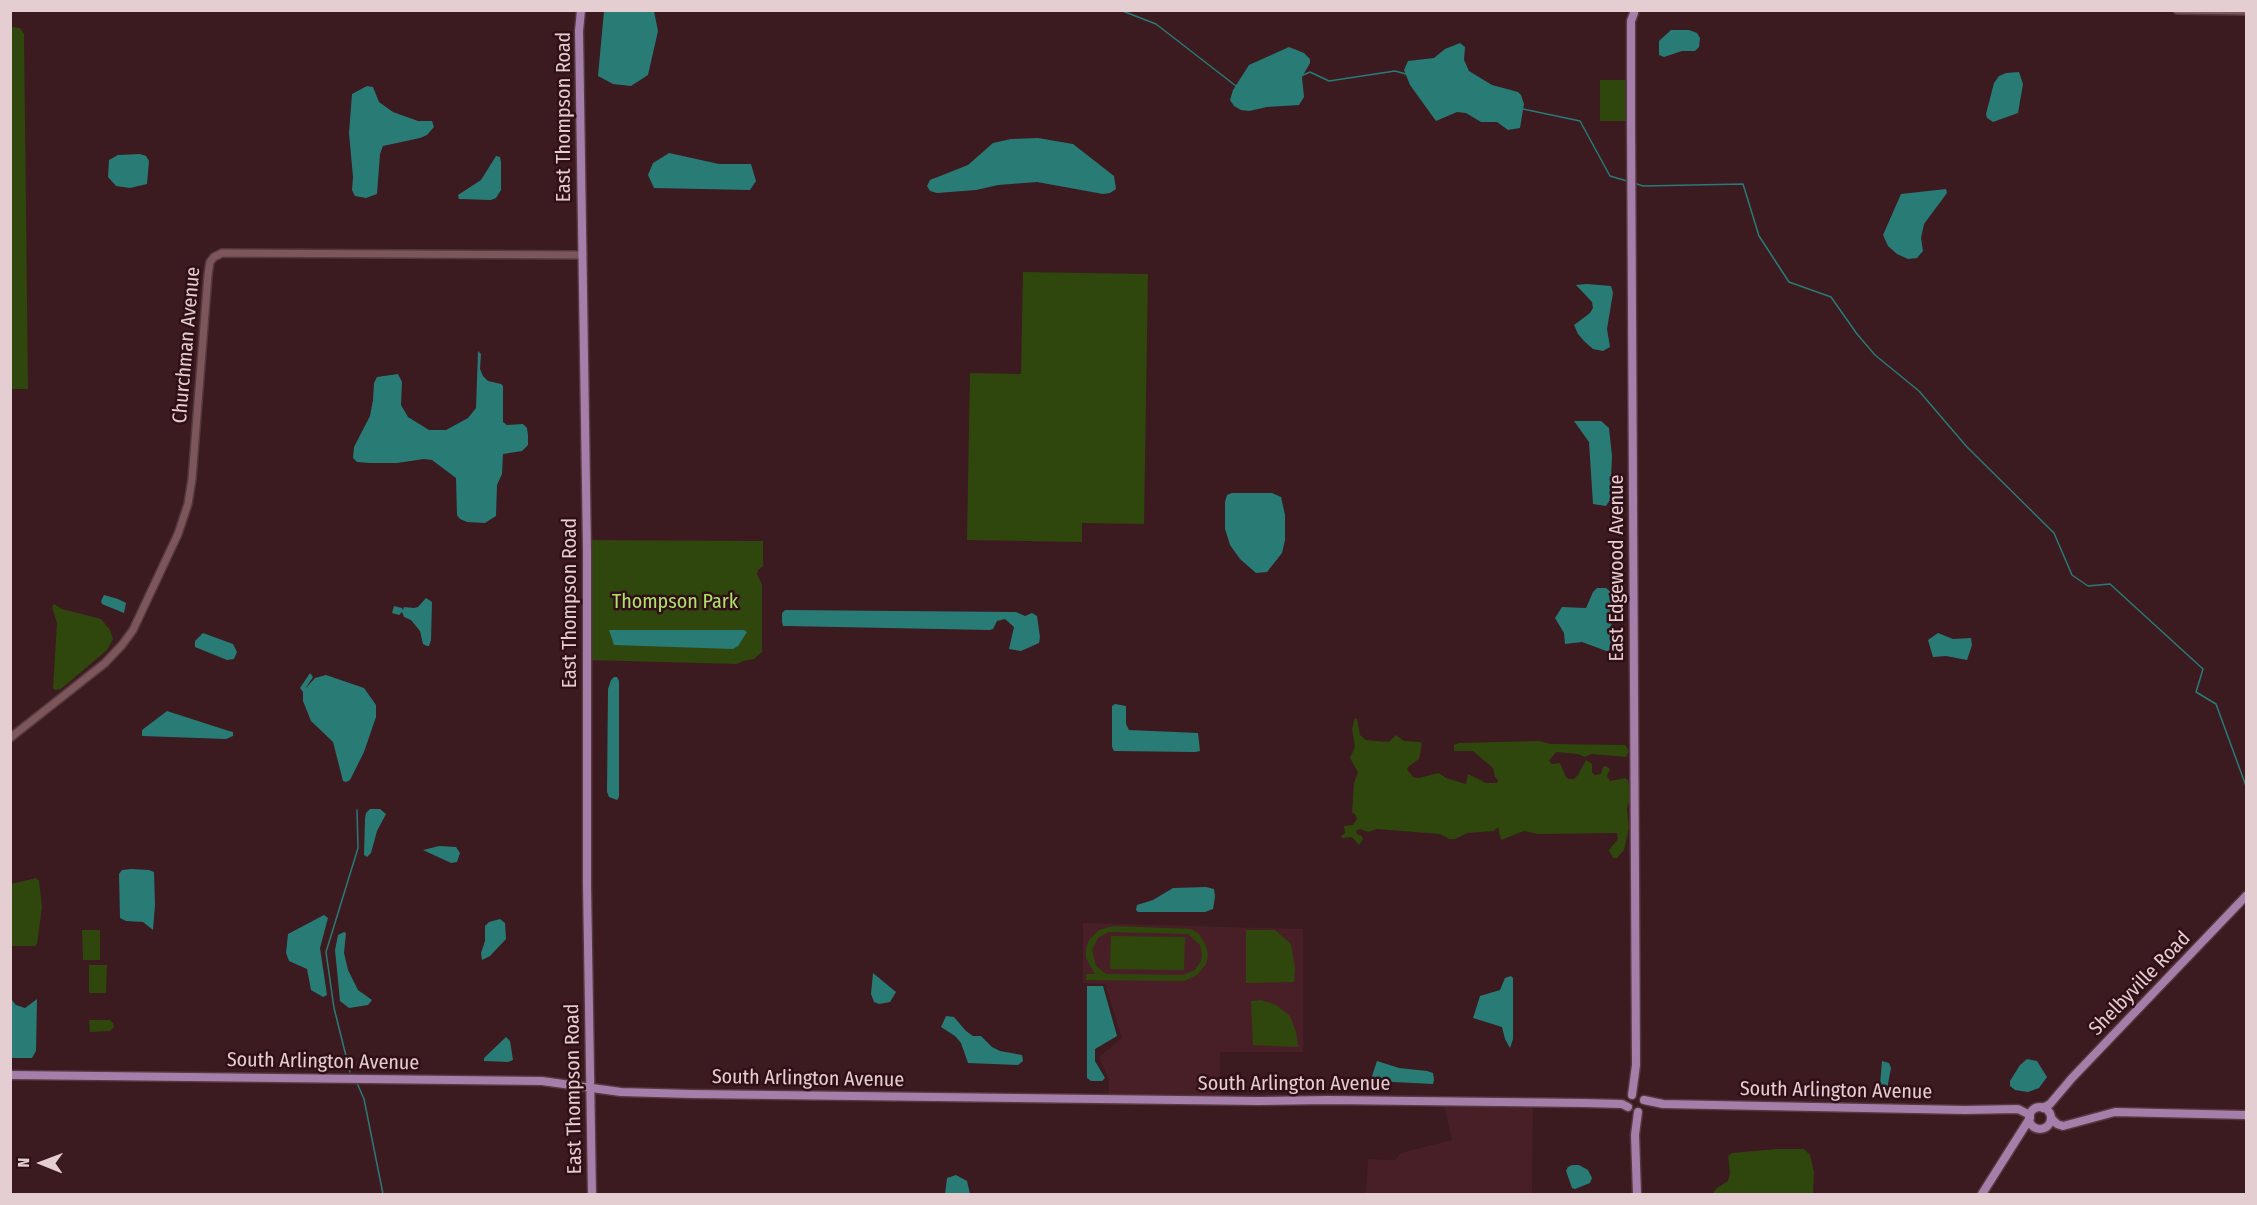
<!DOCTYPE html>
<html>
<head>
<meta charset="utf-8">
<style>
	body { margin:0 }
	#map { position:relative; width:2257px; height:1205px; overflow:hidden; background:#3b1a20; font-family:"Fira Sans Condensed",sans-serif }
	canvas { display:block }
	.frame { position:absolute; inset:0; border:12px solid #e5ced1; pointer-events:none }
	.north { position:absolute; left:12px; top:1133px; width:60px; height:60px; -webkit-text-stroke:4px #301016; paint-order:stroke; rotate:271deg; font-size:16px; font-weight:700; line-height:24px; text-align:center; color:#e5ced1 }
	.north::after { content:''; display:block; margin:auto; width:21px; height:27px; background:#e5ced1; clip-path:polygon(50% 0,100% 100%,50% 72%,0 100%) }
</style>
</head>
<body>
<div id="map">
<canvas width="2257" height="1205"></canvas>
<div class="frame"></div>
<div class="north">N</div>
</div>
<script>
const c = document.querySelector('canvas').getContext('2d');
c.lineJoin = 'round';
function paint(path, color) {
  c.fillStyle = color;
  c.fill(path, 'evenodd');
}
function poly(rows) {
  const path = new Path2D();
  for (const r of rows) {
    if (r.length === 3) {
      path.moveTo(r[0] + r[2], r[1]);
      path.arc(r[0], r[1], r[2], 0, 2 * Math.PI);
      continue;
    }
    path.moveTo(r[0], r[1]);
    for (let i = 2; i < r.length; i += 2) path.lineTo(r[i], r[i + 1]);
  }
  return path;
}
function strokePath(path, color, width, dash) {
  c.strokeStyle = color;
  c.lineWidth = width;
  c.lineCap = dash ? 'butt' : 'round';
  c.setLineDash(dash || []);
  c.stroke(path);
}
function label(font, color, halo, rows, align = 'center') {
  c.font = font + ' "Fira Sans Condensed",sans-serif';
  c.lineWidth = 5;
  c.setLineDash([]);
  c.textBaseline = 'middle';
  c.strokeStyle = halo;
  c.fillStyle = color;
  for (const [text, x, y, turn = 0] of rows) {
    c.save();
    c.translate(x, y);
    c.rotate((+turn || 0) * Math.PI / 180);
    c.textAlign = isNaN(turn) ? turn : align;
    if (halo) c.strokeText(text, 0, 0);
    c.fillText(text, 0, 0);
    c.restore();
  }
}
paint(poly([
	[1083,923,1303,929,1303,1052,1220,1052,1220,1101,1109,1099,1109,1080,1099,1057,1122,1038,1105,984,1083,983],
	[1443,1101,1533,1102,1532,1194,1366,1194,1368,1159,1395,1160,1401,1153,1452,1140]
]), '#481f27');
paint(poly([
	[12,27,20,28,24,34,28,389,10,389],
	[1600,80,1631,80,1631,121,1600,121],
	[1023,272,1148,274,1144,524,1082,523,1082,542,967,540,970,373,1021,374],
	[586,540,763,541,763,566,758,570,757,574,762,585,762,652,754,659,743,661,737,664,588,660],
	[54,604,62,609,101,619,110,630,113,639,107,650,61,689,55,690,53,688,57,623,52,607],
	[1355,718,1357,719,1360,735,1366,740,1389,742,1396,735,1404,741,1420,742,1422,744,1419,759,1409,766,1407,769,1413,777,1418,778,1439,773,1446,778,1466,784,1468,774,1486,783,1497,783,1498,780,1495,777,1493,768,1473,751,1454,751,1454,745,1459,743,1539,741,1551,744,1625,745,1629,751,1626,757,1591,754,1585,757,1578,754,1556,752,1549,761,1552,764,1560,763,1566,777,1569,779,1574,779,1578,775,1586,760,1592,764,1592,773,1595,775,1601,774,1603,767,1606,766,1610,769,1607,776,1610,781,1625,778,1628,780,1631,796,1627,808,1629,828,1624,850,1617,858,1613,858,1609,850,1618,839,1617,833,1538,834,1524,831,1501,840,1498,827,1494,831,1467,833,1455,839,1449,839,1440,834,1377,829,1368,832,1360,829,1356,831,1357,834,1362,836,1363,839,1359,845,1352,837,1342,838,1341,836,1345,833,1344,826,1353,825,1357,819,1355,814,1352,813,1354,783,1358,772,1350,758,1355,747,1352,729],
	[36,878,39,881,42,907,37,944,35,946,11,946,11,884],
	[1113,926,1191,929,1199,934,1206,946,1208,955,1206,964,1197,975,1184,981,1086,980,1086,974,1095,974,1086,958,1086,949,1089,940,1099,930],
	[1109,932,1188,934,1200,945,1202,955,1201,961,1195,970,1183,975,1106,974,1096,966,1092,950,1098,938],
	[82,930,100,930,100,960,83,960],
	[1246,930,1275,930,1291,944,1295,968,1294,982,1246,983],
	[1111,936,1185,937,1184,970,1110,969],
	[89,965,107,965,106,993,89,993],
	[1261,1000,1276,1005,1290,1016,1296,1032,1298,1047,1253,1045,1251,1001],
	[89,1020,110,1020,113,1023,114,1027,110,1031,90,1032],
	[1777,1149,1804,1149,1810,1155,1814,1172,1813,1194,1712,1194,1717,1188,1728,1181,1730,1173,1728,1156,1732,1153]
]), '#2f470d');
paint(poly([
	[604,11,654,11,658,31,648,75,631,86,613,84,598,76],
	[1671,30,1689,30,1697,33,1700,38,1699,47,1695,51,1682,51,1664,57,1659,55,1659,41],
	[1460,43,1465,47,1464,60,1469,71,1492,85,1518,92,1521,95,1524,104,1520,128,1508,130,1497,122,1481,122,1466,113,1457,112,1436,121,1410,85,1404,70,1408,61,1434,58,1445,49],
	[1289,47,1304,53,1310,59,1310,63,1302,77,1304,97,1299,105,1267,107,1249,111,1241,110,1234,106,1230,100,1233,90,1249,65],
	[2019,72,2023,84,2018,113,1993,122,1987,118,1986,114,1994,83,1999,76,2006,73],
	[367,86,373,87,379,102,393,112,418,121,432,121,434,127,427,135,420,138,383,146,380,154,377,194,366,198,355,196,352,190,353,177,349,133,352,94],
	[1038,138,1073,144,1114,176,1116,189,1110,193,1103,194,1037,182,998,185,976,190,937,193,930,191,927,186,930,180,968,165,993,143,1011,139],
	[669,153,719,164,751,164,756,181,750,190,654,188,648,175,653,163],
	[140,154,146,156,149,161,147,184,130,188,116,186,108,177,109,160,118,155],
	[496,156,500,157,501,162,501,190,496,198,491,200,459,199,458,195,481,180],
	[1946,189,1947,193,1924,224,1921,238,1923,251,1917,258,1908,259,1897,254,1888,246,1883,235,1901,194],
	[1587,284,1611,286,1613,293,1607,329,1610,347,1603,351,1593,349,1585,342,1578,334,1574,325,1590,313,1593,308,1592,302,1576,285],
	[478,351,481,354,480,369,483,376,488,381,501,384,503,386,503,422,507,425,523,424,527,428,528,436,528,445,522,451,503,454,502,474,497,485,496,516,485,523,467,522,460,519,457,515,456,478,432,460,424,459,397,463,370,463,357,462,353,458,354,447,370,416,373,400,374,383,377,377,398,374,402,382,401,405,408,417,429,430,446,430,468,418,476,408],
	[1574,421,1601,421,1609,428,1612,456,1610,500,1606,506,1593,504,1589,442],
	[1232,493,1272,493,1281,497,1285,515,1285,540,1282,553,1267,572,1256,573,1240,559,1230,545,1225,529,1225,502,1227,495],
	[1597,588,1606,588,1612,593,1611,641,1609,652,1582,642,1565,644,1564,633,1555,618,1562,607,1586,608,1593,592],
	[104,595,118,599,126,603,124,613,102,604,101,601],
	[426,598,432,602,431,640,429,646,427,646,423,644,420,631,411,620,404,617,402,612,399,615,392,613,394,606,402,608,403,610,404,607,414,608,418,607],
	[785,610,1016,612,1025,616,1032,613,1037,616,1040,637,1039,643,1021,651,1009,649,1014,627,1005,619,997,621,993,629,990,630,786,626,783,626,782,622,782,613],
	[609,630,744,630,747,632,738,646,733,649,614,645],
	[203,633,233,644,237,652,234,659,227,660,195,647,195,641],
	[1938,633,1953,639,1971,638,1972,645,1967,660,1946,656,1933,657,1928,640],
	[310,673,313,677,305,689,315,678,326,675,364,688,376,705,376,717,364,752,350,780,346,782,343,781,333,742,311,721,303,701,303,692,300,688],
	[614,677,617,677,619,681,619,797,617,800,609,797,607,792,608,689,611,680],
	[1115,704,1126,706,1126,724,1129,730,1198,733,1200,751,1195,752,1114,751,1112,747,1112,706],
	[167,711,229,731,233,732,233,736,226,739,142,736,142,730],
	[370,809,380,809,386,814,377,831,371,853,367,857,364,855,365,819,366,813],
	[439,846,456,847,460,853,457,862,451,863,423,850],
	[131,869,149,870,154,872,155,905,153,930,143,922,126,921,120,918,119,874,122,870],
	[1206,887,1214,889,1215,897,1213,909,1205,912,1138,912,1136,910,1137,905,1153,900,1173,888],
	[324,915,328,918,320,948,327,995,323,997,311,990,307,969,289,961,286,953,288,934],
	[500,919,505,923,506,939,490,956,482,960,481,953,485,941,485,926,489,922],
	[344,932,346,933,344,953,348,970,358,990,372,1000,368,1005,349,1008,340,1001,335,950,338,935],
	[873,973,896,992,890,1002,879,1004,874,1002,871,994],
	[1511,976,1513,978,1513,1039,1510,1048,1505,1039,1502,1027,1473,1018,1480,996,1500,990,1505,978],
	[1087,986,1103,986,1117,1036,1095,1049,1095,1061,1105,1078,1102,1081,1091,1081,1087,1078],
	[11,999,16,1005,25,1008,37,999,36,1051,32,1058,11,1058],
	[946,1016,954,1017,966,1031,973,1036,981,1036,992,1047,1000,1051,1022,1055,1023,1061,1018,1065,968,1063,961,1043,955,1036,941,1027],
	[506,1037,510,1041,513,1060,508,1062,484,1061,484,1058],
	[2027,1059,2037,1061,2047,1077,2039,1088,2028,1092,2015,1090,2010,1086,2010,1081,2020,1065],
	[1377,1061,1399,1068,1427,1071,1433,1073,1434,1080,1433,1084,1373,1081,1371,1079],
	[1882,1061,1889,1063,1891,1068,1887,1089,1880,1085],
	[1572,1165,1579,1165,1588,1170,1592,1178,1590,1183,1575,1189,1572,1188,1566,1171,1568,1167],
	[956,1175,967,1181,970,1194,945,1194,947,1178]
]), '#297b76');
strokePath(poly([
	[1120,10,1156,24,1236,86],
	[1301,76,1310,72,1329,81,1395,71,1406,74],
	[1523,109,1580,121,1610,176,1627,181],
	[1634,183,1643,186,1743,184,1759,236,1789,282,1831,297,1857,334,1875,355,1919,391,1967,447,2054,533,2072,575,2088,586,2110,584,2203,669,2196,692,2216,704,2246,786],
	[350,1072,334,1008,326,952,358,848,357,810],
	[357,1083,364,1099,383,1194]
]), '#297b76', 1.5);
const minor = poly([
	[2177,10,2246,11],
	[10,738,105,663,122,645,133,630,178,534,188,504,192,479,208,275,210,262,214,257,222,253,582,255]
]);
const major = poly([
	[581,10,579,31,587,551,587,884,592,1194],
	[10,1075,542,1081,621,1092,691,1094,1259,1101,1329,1100,1584,1103,1622,1104,1628,1107],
	[1632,1095,1636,1065,1631,121,1631,21,1634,13],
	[1644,1100,1663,1104,1965,1110,2018,1109,2030,1115],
	[2040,1118,11],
	[2043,1108,2050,1104,2072,1078,2246,896],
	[2051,1118,2057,1124,2063,1126,2115,1112,2246,1115],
	[1637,1194,1635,1135,1638,1112],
	[1982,1194,2030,1118]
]);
strokePath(minor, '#53383d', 10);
strokePath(major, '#53383d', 11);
strokePath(minor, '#7d565c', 7);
strokePath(major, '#a57ea9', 8);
label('20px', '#e5ced1', '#301016', [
	["East Thompson Road",564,117,-90],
	["Churchman Avenue",187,345,-85],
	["East Edgewood Avenue",1617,568,-90],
	["East Thompson Road",570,603,-90],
	["Shelbyville Road",2140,984,-46],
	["South Arlington Avenue",323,1062,1],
	["South Arlington Avenue",808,1079,1],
	["South Arlington Avenue",1294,1084],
	["East Thompson Road",574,1089,-91],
	["South Arlington Avenue",1836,1091,1]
]);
label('20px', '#ace26c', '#301016', [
	["Thompson Park",675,602]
]);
</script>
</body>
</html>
